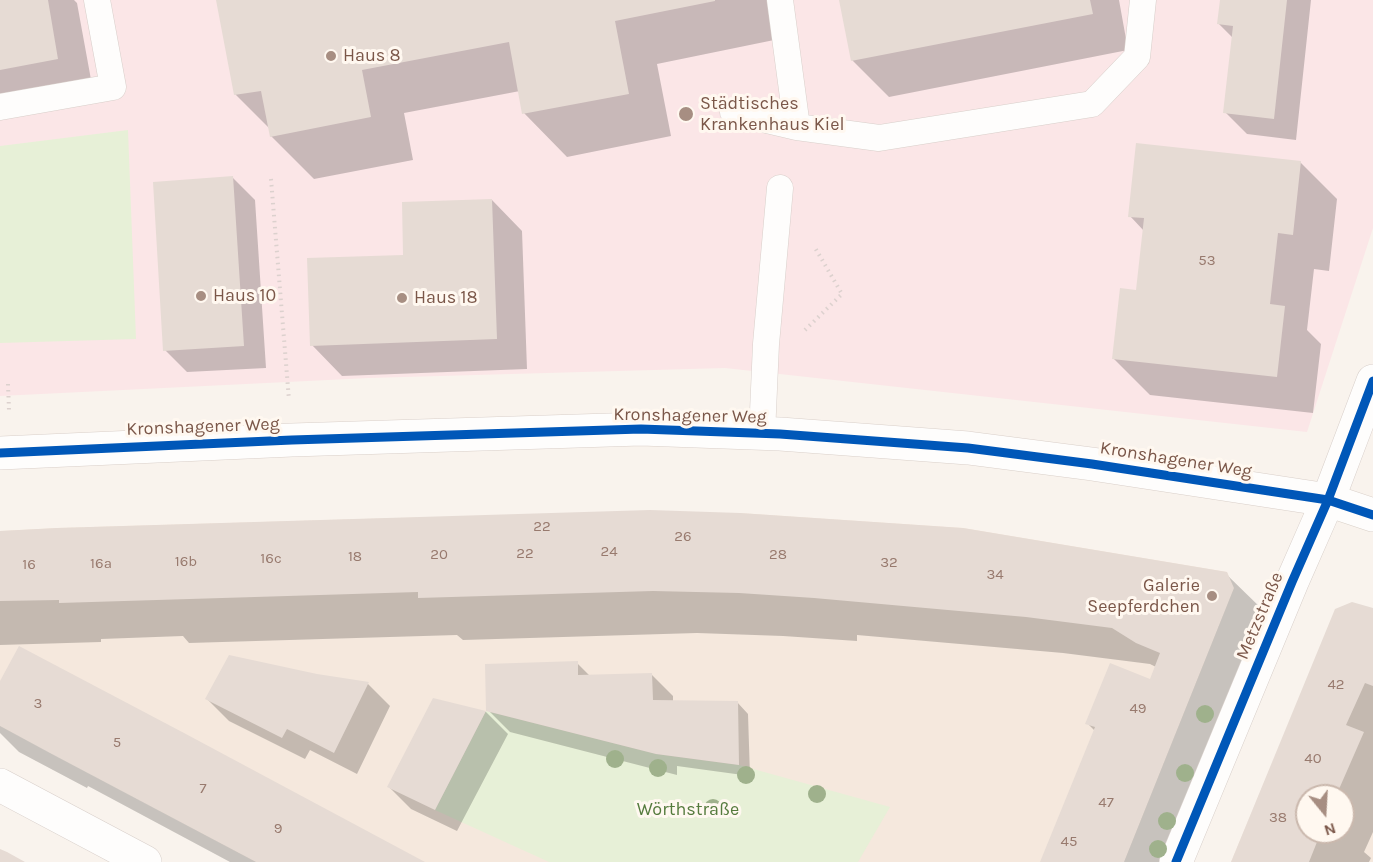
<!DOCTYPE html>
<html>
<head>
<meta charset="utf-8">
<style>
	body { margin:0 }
	#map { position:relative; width:1373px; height:862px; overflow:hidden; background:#f9f3ed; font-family:Karla,sans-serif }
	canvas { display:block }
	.north { position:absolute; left:1295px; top:784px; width:60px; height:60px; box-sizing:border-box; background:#fff8f0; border:2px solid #cab8ad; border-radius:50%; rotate:162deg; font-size:16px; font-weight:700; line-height:24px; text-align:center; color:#7b5749 }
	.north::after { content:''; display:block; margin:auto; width:21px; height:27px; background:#a78e82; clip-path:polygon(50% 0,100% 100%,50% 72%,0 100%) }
</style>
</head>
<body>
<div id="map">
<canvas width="1373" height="862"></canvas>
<div class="north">N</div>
</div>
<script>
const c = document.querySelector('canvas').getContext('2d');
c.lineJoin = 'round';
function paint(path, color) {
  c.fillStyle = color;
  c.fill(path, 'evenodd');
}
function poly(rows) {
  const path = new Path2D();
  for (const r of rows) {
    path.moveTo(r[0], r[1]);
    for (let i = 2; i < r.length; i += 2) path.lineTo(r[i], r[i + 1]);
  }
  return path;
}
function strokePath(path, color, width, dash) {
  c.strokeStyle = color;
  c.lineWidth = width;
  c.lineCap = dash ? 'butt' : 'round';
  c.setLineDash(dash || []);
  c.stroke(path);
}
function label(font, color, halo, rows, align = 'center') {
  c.font = font + ' Karla,sans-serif';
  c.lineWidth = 6;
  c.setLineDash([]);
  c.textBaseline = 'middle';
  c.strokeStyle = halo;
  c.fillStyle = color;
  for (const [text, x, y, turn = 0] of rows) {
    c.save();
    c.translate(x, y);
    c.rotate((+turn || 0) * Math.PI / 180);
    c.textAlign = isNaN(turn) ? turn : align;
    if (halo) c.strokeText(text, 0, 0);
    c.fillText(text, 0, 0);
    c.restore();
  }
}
paint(poly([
	[740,513,963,528,1227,572,1234,588,1124,862,256,862,0,726,0,531,57,528,395,518],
	[1373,608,1373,862,1231,862,1297,704],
	[1307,796,1343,796,1343,832,1307,832]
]), '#f5e8dd');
paint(poly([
	[0,0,1373,0,1373,228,1307,432,725,368,369,378,0,396]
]), '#fbe6e7');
paint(poly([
	[128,130,136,339,0,343,0,146],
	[486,711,656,754,739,765,890,807,858,862,549,862,435,810]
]), '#e7f0d7');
paint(poly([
	[0,0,74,0,77,3,94,96,0,113],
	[217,0,790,0,779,39,657,64,671,136,567,157,524,113,520,91,404,113,413,160,314,179,271,136,270,129,235,94],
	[840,0,1119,0,1128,50,889,97,852,60],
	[1221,0,1311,0,1296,140,1247,134,1225,112,1233,38,1218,23],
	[1300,162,1337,199,1329,271,1314,269,1307,330,1321,344,1313,413,1150,395,1114,359,1138,291,1144,231,1130,216],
	[233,178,255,200,266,368,187,372,165,350],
	[492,200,522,231,527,369,342,376,312,345,405,256],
	[0,533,1226,574,1263,610,1166,862,1041,862,1095,731,1087,723,1150,681,1156,667,1150,664,1063,653,857,635,857,641,783,636,697,633,463,640,457,635,189,643,183,636,101,639,101,642,0,645],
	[1373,610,1373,832,1364,852,1371,858,1369,862,1232,862],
	[1307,796,1343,796,1343,832,1307,832],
	[577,663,590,676,651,674,673,696,673,702,737,702,748,714,750,776,677,766,677,775,510,732,488,710],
	[317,675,368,684,390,706,357,774,310,750,305,759,229,721,207,699],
	[0,684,420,862,230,862,88,786,87,788,19,752,0,733],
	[434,700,486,712,508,734,457,831,411,809,389,787]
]), '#0003');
paint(poly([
	[0,0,48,0,58,59,0,70],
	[216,0,715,0,715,1,615,21,629,94,522,114,509,42,362,70,371,117,270,137,261,91,234,95],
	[839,0,1090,0,1093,14,851,61],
	[1220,0,1287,0,1274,119,1223,113,1233,26,1217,24],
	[1136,143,1301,161,1293,235,1278,233,1270,304,1285,306,1277,377,1112,359,1120,288,1136,290,1144,218,1128,217],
	[233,176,244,346,163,351,153,182],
	[492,199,497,339,310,346,307,258,403,255,402,202],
	[650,510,740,513,963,528,1227,572,1234,588,1124,862,1040,862,1095,727,1085,724,1110,663,1150,679,1160,653,1136,643,1112,628,1026,617,814,598,739,593,653,591,418,598,418,592,59,603,59,600,0,601,0,531,57,528],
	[1352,602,1373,608,1373,686,1365,683,1346,725,1364,732,1336,796,1307,796,1307,832,1321,832,1309,862,1231,862,1335,609],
	[19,646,184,733,425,862,256,862,50,753,0,726,0,681],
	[229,655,317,674,369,682,334,753,287,729,282,738,205,699],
	[578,661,578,675,652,673,653,700,738,701,739,765,656,754,486,711,485,664],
	[433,698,486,711,435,810,387,787],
	[0,849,7,852,25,862,0,862]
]), '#e6dbd4');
const lane = poly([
	[0,107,113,87,97,0],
	[733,112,797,127,780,0],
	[797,127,879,138,1092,104,1137,57,1143,0],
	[762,434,766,344,780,188]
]);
const street = poly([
	[0,785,145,862],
	[1176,862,1292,582,1328,500,1373,381]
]);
const secondary = poly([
	[0,453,292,440,641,429,780,434,968,448,1092,464,1328,500,1373,515]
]);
strokePath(lane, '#d8cfca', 27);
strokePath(street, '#d8cfca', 34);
strokePath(secondary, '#d9cfc9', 34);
strokePath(poly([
	[271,179,289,400],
	[805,330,842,294,814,246],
	[8,384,9,410]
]), '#dcd1ce', 4, [1.5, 4.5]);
strokePath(lane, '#fefdfc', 26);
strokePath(street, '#fefdfc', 33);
strokePath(secondary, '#fefdfc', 33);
strokePath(poly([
	[0,453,292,440,641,429,780,434,968,448,1092,464,1328,500,1373,515],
	[1176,862,1292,582,1328,500,1373,381]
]), '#0057b8', 9);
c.fillStyle = '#9fb18c';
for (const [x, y] of [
	[1205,714],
	[615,759],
	[658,768],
	[1185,773],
	[746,775],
	[817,794],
	[713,808],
	[1167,821],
	[1158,849]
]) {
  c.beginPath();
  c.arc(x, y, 9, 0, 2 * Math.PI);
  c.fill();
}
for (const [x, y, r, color] of [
	[331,56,6,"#a78e82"],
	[686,114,8,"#a78e82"],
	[201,296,6,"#a78e82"],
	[402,298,6,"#a78e82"],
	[1212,596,6,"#a78e82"]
]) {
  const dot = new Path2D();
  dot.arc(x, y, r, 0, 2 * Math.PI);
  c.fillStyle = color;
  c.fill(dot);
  strokePath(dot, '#fff8f0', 2);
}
label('15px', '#987a6e', null, [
	["53",1207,261],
	["22",542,527],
	["26",683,537],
	["24",609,552],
	["22",525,554],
	["20",439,555],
	["28",778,555],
	["18",355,557],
	["16c",271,559],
	["16b",186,562],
	["32",889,563],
	["16a",101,564],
	["16",29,565],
	["34",995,575],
	["42",1336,685],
	["3",38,704],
	["49",1138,709],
	["5",117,743],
	["40",1313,759],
	["7",203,789],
	["47",1106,803],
	["38",1278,818],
	["9",278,829],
	["45",1069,842]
]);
label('18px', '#7b5749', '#fff8f0', [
	["Haus 8",343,56],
	["Städtisches",700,104],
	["Krankenhaus Kiel",700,125],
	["Haus 10",213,296],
	["Haus 18",414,298],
	["Galerie",1200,586,"right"],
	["Seepferdchen",1200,607,"right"]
], 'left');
label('18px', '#7b5749', '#fff8f0', [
	["Kronshagener Weg",690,416,1],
	["Kronshagener Weg",203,427,-2],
	["Kronshagener Weg",1176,460,9],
	["Metzstraße",1260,616,-67]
]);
label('18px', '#557b3d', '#fff8f0', [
	["Wörthstraße",688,810]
]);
</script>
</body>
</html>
